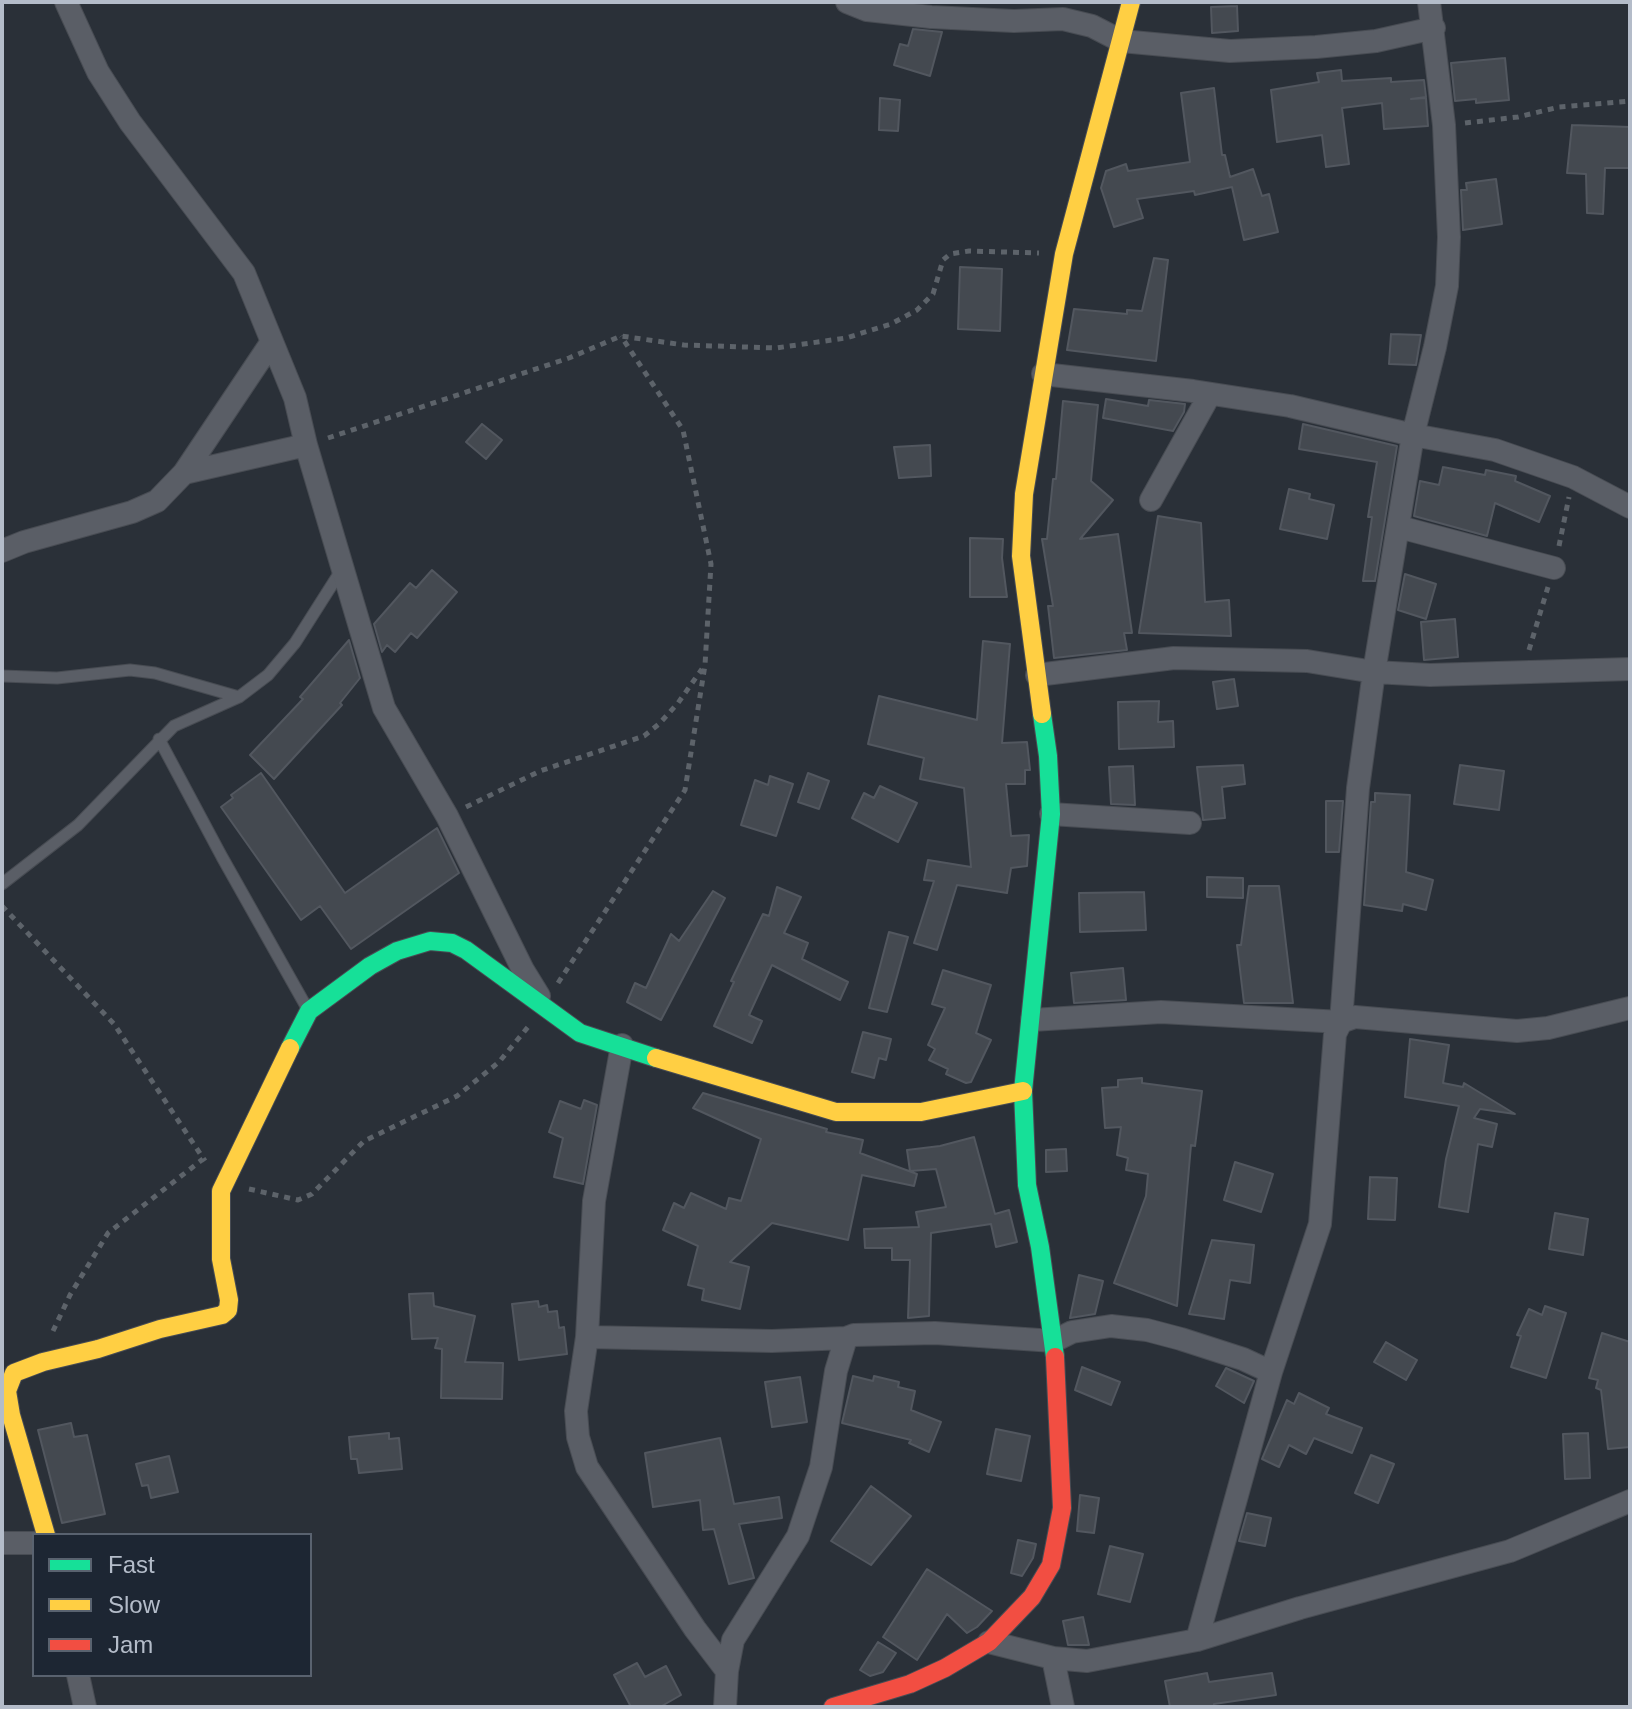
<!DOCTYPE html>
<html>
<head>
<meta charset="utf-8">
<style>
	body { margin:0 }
	#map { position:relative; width:1632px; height:1709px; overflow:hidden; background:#2a3038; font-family:Helvetica,sans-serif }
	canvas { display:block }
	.frame { position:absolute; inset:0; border:4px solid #b4bcc9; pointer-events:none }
	.legend { position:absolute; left:32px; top:1533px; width:280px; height:144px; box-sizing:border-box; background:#1d2633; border:2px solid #59626f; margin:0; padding:10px 14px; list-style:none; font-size:24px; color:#b4bcc9 }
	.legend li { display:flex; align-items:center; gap:16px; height:40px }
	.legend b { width:40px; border:2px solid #59626f }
</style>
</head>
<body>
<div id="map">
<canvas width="1632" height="1709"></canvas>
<div class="frame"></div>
<ul class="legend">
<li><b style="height:10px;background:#16e098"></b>Fast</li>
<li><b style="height:10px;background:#ffcf43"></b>Slow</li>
<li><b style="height:10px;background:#f24e42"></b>Jam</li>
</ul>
</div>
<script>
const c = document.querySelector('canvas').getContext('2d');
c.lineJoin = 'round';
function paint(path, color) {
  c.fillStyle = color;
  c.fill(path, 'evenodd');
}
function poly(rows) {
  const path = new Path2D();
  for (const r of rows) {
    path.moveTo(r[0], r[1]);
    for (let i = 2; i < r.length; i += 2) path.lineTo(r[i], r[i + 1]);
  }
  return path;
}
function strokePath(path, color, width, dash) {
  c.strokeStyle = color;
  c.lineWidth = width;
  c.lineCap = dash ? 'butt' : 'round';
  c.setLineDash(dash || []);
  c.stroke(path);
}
const building = poly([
	[1237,6,1238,31,1212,33,1211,7,1237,6],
	[913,29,942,32,930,76,894,65,900,44,908,46,913,29],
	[1505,58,1509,100,1476,103,1476,99,1455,101,1451,63,1505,58],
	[1341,70,1342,81,1391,78,1391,82,1424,80,1426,97,1411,99,1426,98,1428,126,1384,129,1382,103,1342,108,1349,164,1326,167,1322,135,1277,142,1271,90,1319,82,1317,73,1341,70],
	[1214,88,1222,155,1225,155,1230,177,1253,169,1262,196,1269,194,1278,232,1244,240,1232,187,1195,195,1194,191,1137,199,1143,218,1114,227,1101,188,1106,171,1126,164,1128,171,1190,162,1181,93,1214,88],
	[880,98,900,100,898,131,879,130,880,98],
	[1572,125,1630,127,1630,168,1605,168,1603,214,1587,213,1586,174,1567,173,1572,125],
	[1496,179,1502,224,1463,230,1461,190,1467,190,1466,183,1496,179],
	[1154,258,1168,260,1156,361,1067,350,1074,309,1127,314,1127,310,1142,311,1154,258],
	[960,267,1002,269,1000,331,958,329,960,267],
	[1391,334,1421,335,1416,365,1389,364,1391,334],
	[1106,399,1148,406,1149,400,1185,404,1184,412,1173,431,1103,418,1106,399],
	[1063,401,1098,405,1091,481,1113,500,1080,539,1118,534,1132,633,1124,633,1127,650,1054,658,1048,606,1053,606,1042,539,1047,539,1053,479,1056,479,1063,401],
	[482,424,502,440,486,459,466,442,482,424],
	[1303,424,1397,446,1375,581,1363,581,1372,517,1368,517,1377,462,1299,449,1303,424],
	[930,445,931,476,899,478,894,447,930,445],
	[1443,467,1485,475,1486,470,1516,476,1515,481,1550,496,1539,522,1495,503,1487,536,1414,516,1420,481,1439,485,1443,467],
	[1289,489,1310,494,1309,499,1334,505,1327,539,1280,529,1289,489],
	[1158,516,1201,523,1205,602,1229,600,1231,636,1139,633,1158,516],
	[970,538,1003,539,1002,558,1007,597,970,597,970,538],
	[432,570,457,592,417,638,411,633,395,652,387,645,382,652,374,624,410,583,416,588,432,570],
	[1405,574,1436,584,1426,619,1398,610,1405,574],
	[1455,619,1458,657,1424,660,1421,622,1455,619],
	[349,640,360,678,340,703,342,705,274,779,250,755,303,699,300,697,349,640],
	[983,641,1010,644,1002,743,1027,742,1030,770,1025,770,1025,784,1006,784,1011,836,1029,835,1027,866,1011,868,1007,893,957,885,937,950,914,943,934,881,924,880,928,860,971,867,964,788,920,779,924,758,868,744,879,696,977,720,983,641],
	[1234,679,1238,706,1217,709,1213,682,1234,679],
	[1159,701,1158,722,1173,721,1174,747,1119,749,1118,702,1159,701],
	[1243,765,1245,784,1222,787,1225,818,1203,820,1197,767,1243,765],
	[1460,765,1504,771,1499,810,1454,804,1460,765],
	[1133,766,1135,805,1111,804,1109,767,1133,766],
	[261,773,345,893,437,828,459,873,351,949,320,906,301,920,221,807,233,798,231,795,261,773],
	[808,773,829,781,819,809,798,802,808,773],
	[770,776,793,784,776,836,741,825,755,780,768,785,770,776],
	[880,786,917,803,898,842,852,818,864,793,874,798,880,786],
	[1375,793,1410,795,1406,872,1433,880,1426,910,1403,904,1402,911,1364,905,1371,802,1375,802,1375,793],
	[1326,801,1343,801,1339,852,1326,852,1326,801],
	[1207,877,1243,878,1243,898,1207,897,1207,877],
	[1249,886,1279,886,1293,1003,1244,1003,1237,945,1241,945,1249,886],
	[777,887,801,897,784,933,808,943,802,959,848,982,840,1000,772,965,749,1015,762,1021,752,1043,714,1026,734,982,731,981,763,914,769,916,777,887],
	[713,891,725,898,661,1020,627,1002,635,983,646,988,671,934,679,941,713,891],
	[1144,892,1146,930,1080,932,1079,893,1144,892],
	[889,932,908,937,887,1012,869,1008,889,932],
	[1123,968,1126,1000,1074,1003,1071,973,1123,968],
	[943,970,991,985,976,1033,991,1040,971,1082,966,1083,946,1074,948,1069,929,1060,935,1049,928,1045,945,1008,932,1004,943,970],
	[863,1032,891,1039,886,1060,879,1058,874,1078,852,1072,863,1032],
	[1410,1039,1449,1045,1443,1083,1463,1087,1464,1083,1515,1114,1480,1109,1474,1118,1497,1124,1492,1147,1478,1144,1468,1212,1439,1207,1446,1159,1459,1106,1405,1097,1410,1039],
	[1142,1078,1142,1083,1202,1091,1195,1146,1191,1145,1177,1306,1114,1283,1146,1196,1148,1174,1126,1170,1128,1158,1117,1155,1121,1127,1105,1128,1102,1088,1118,1087,1118,1080,1142,1078],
	[703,1093,827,1129,826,1132,863,1140,860,1153,917,1174,914,1186,862,1175,848,1240,772,1223,730,1262,749,1267,740,1309,702,1300,704,1289,688,1285,698,1246,663,1230,674,1203,684,1208,691,1193,726,1209,729,1198,741,1201,761,1139,693,1108,703,1093],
	[584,1100,597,1105,583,1184,554,1177,563,1138,549,1132,560,1101,581,1109,584,1100],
	[974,1137,995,1214,1009,1210,1017,1242,996,1247,991,1224,931,1233,929,1316,908,1318,910,1260,892,1260,892,1248,865,1248,864,1229,919,1227,916,1212,946,1207,936,1169,910,1171,907,1150,940,1146,974,1137],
	[1066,1149,1067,1171,1046,1172,1046,1150,1066,1149],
	[1235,1162,1273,1174,1261,1212,1224,1200,1235,1162],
	[1370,1177,1397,1178,1395,1220,1368,1219,1370,1177],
	[1555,1213,1588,1219,1583,1255,1549,1249,1555,1213],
	[1212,1240,1254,1245,1250,1283,1230,1280,1224,1319,1189,1314,1212,1240],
	[1079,1275,1103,1281,1095,1314,1070,1318,1079,1275],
	[433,1293,434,1306,475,1316,465,1362,503,1363,502,1399,441,1398,442,1349,435,1348,438,1338,412,1339,409,1294,433,1293],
	[538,1301,539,1307,547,1305,548,1312,557,1311,559,1328,564,1327,567,1354,519,1360,512,1304,538,1301],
	[1545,1306,1566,1313,1546,1378,1511,1367,1521,1336,1517,1335,1529,1309,1542,1315,1545,1306],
	[1602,1333,1630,1342,1630,1447,1608,1449,1601,1390,1596,1388,1598,1380,1589,1378,1602,1333],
	[1386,1342,1417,1360,1406,1380,1374,1362,1386,1342],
	[1082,1367,1120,1382,1111,1405,1075,1390,1082,1367],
	[1226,1368,1254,1381,1244,1403,1216,1386,1226,1368],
	[853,1376,873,1381,874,1376,899,1382,898,1387,915,1391,911,1410,941,1422,929,1452,909,1443,911,1440,842,1423,853,1376],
	[800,1377,807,1422,772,1427,765,1382,800,1377],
	[1299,1393,1329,1408,1326,1414,1362,1428,1352,1453,1314,1438,1306,1454,1289,1445,1279,1467,1262,1459,1287,1400,1294,1404,1299,1393],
	[71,1423,74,1437,87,1435,105,1514,62,1523,38,1430,71,1423],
	[996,1429,1030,1436,1021,1481,987,1474,996,1429],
	[389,1433,389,1439,399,1438,402,1469,359,1473,357,1459,351,1459,349,1437,389,1433],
	[1588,1433,1590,1478,1565,1479,1563,1434,1588,1433],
	[720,1438,734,1504,779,1497,782,1518,739,1524,754,1578,729,1584,714,1529,703,1530,700,1500,653,1507,645,1453,720,1438],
	[1371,1455,1394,1464,1378,1503,1355,1493,1371,1455],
	[169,1456,178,1492,151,1498,148,1485,142,1486,136,1464,169,1456],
	[871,1486,911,1516,871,1565,831,1541,871,1486],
	[1080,1495,1099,1498,1094,1533,1077,1531,1080,1495],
	[1247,1513,1271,1518,1265,1546,1239,1541,1247,1513],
	[1018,1540,1036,1544,1033,1558,1022,1576,1011,1573,1018,1540],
	[1110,1546,1143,1554,1130,1602,1098,1594,1110,1546],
	[927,1569,992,1611,977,1627,967,1633,947,1614,917,1660,883,1637,927,1569],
	[1083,1617,1089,1645,1068,1645,1063,1621,1083,1617],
	[878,1642,896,1653,883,1672,870,1676,860,1670,878,1642],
	[637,1663,645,1677,666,1666,681,1695,660,1707,631,1707,614,1675,637,1663],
	[1207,1673,1209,1682,1272,1673,1276,1695,1214,1704,1214,1707,1170,1707,1165,1681,1207,1673]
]);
paint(building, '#444950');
strokePath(building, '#52575f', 2);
const lane = poly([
	[2,676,57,678,130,670,155,673,239,697],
	[159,739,222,857,307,1008],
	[2,884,78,825,174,726,239,697,268,675,295,643,342,569]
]);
const street = poly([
	[66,2,98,72,130,122,244,273,295,398,306,445,384,708,447,816,523,970,539,996],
	[847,2,867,10,931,17,1014,21,1063,19,1092,26,1121,41,1230,51,1316,47,1376,41,1434,28],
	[1043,374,1193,391,1290,406,1413,435,1495,450,1573,477,1630,507],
	[184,473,271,343],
	[1151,500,1210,394],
	[1399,527,1554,568],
	[2,551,24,542,132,512,157,501,184,473,306,445],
	[1037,675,1174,658,1307,661,1374,672,1430,675,1630,669],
	[1051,814,1190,823],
	[1032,1020,1161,1012,1341,1022,1358,788,1374,672,1413,435,1435,347,1447,286,1449,237,1444,125,1429,2],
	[622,1045,594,1201,587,1337,576,1411,578,1437,587,1467,695,1629,727,1671],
	[587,1337,772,1341,846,1338],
	[2,1543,34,1543],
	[1197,1640,1271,1372],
	[989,1642,1053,1658,1087,1661,1197,1640,1300,1608,1510,1551,1630,1501],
	[1053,1658,1063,1707],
	[78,1675,85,1707],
	[725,1707,727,1671,733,1640,798,1536,821,1467,836,1371,846,1338,854,1335,935,1333,1054,1341,1072,1332,1111,1326,1147,1330,1181,1339,1243,1359,1271,1372,1320,1224,1335,1034,1341,1022,1355,1017,1517,1031,1548,1028,1630,1008]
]);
const fast = poly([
	[1042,714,1048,756,1051,814,1023,1091,1027,1185,1040,1247,1055,1357],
	[290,1048,309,1011,370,966,397,951,430,941,452,943,466,950,580,1033,656,1058]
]);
const slow = poly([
	[1042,714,1021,556,1024,494,1064,254,1131,2],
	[656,1058,836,1112,921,1112,1023,1091],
	[46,1535,11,1415,7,1391,14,1373,43,1362,98,1349,160,1329,222,1315,228,1310,229,1300,221,1259,221,1191,290,1048]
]);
const jam = poly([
	[833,1707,910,1684,945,1668,989,1642,1032,1597,1051,1565,1062,1508,1055,1357]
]);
strokePath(lane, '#484c53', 13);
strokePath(street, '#484c53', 24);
strokePath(fast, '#484c53', 20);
strokePath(slow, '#484c53', 20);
strokePath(jam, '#484c53', 20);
strokePath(poly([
	[1465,123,1518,117,1559,107,1630,101],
	[328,438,569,358,621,336,684,345,776,348,846,338,891,324,917,310,933,294,943,260,950,254,969,251,1039,253],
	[1559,546,1569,497],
	[1529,650,1548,587],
	[466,807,540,771,644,736,659,724,678,703,702,669],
	[2,906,114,1024,205,1161],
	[558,983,685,790,705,665,711,564,683,430,621,336],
	[249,1189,298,1200,312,1194,364,1141,457,1096,499,1062,528,1027],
	[53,1331,70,1295,108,1233,203,1159]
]), '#5d636a', 5, [6, 6]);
strokePath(lane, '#5a5e66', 11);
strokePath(street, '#5a5e66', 22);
strokePath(fast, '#16e098', 18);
strokePath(slow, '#ffcf43', 18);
strokePath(jam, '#f24e42', 18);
</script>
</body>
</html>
